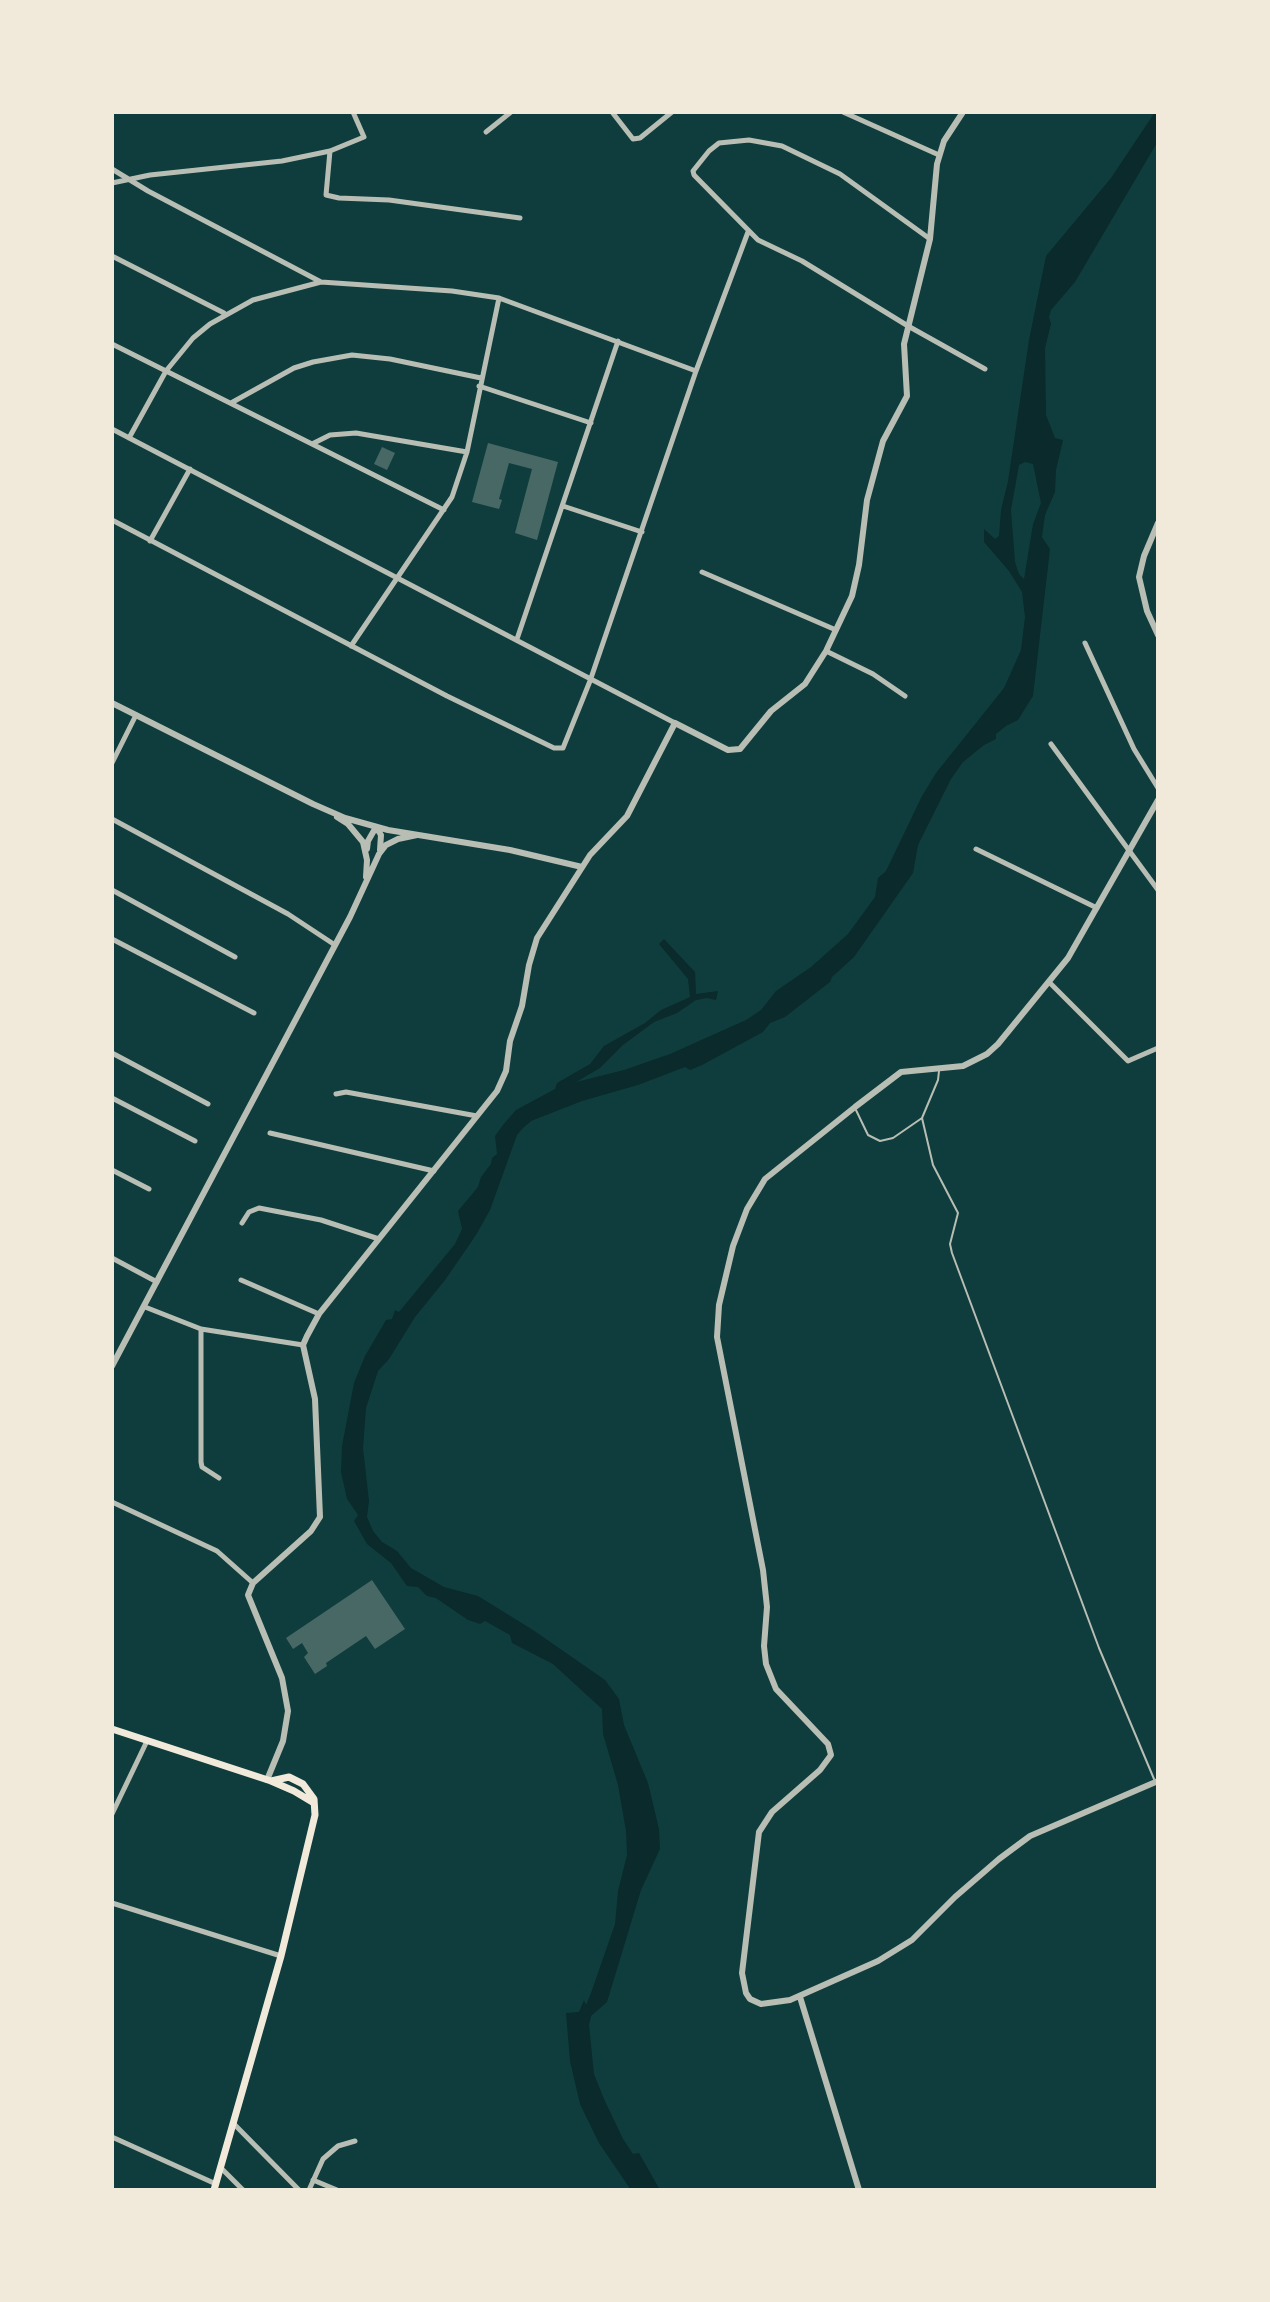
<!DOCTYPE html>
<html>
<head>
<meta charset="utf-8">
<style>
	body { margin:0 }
	#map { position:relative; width:1270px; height:2302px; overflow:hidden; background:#0f3d3e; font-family:"PT Sans",sans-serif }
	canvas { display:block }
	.frame { position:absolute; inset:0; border:114px solid #f1e9da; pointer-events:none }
</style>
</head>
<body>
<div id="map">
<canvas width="1270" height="2302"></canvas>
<div class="frame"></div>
</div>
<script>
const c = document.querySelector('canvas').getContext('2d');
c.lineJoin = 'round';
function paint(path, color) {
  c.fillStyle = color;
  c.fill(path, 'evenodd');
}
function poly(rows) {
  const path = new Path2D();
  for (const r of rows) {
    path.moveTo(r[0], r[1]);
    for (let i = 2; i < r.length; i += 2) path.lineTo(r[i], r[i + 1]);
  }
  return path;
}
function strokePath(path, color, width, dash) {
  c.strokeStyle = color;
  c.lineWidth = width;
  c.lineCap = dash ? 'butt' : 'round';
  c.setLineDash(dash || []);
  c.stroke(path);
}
paint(poly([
	[1155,112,1158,112,1158,141,1075,282,1051,310,1049,317,1051,324,1045,348,1046,415,1055,438,1063,440,1056,470,1055,492,1045,515,1042,537,1050,549,1033,696,1026,707,1018,720,1006,726,996,734,996,739,984,745,963,762,951,779,918,845,913,873,854,957,832,977,830,982,785,1017,770,1023,763,1032,702,1065,690,1070,685,1067,638,1085,582,1101,531,1121,523,1128,517,1135,490,1210,476,1235,445,1280,415,1317,389,1359,378,1371,366,1408,363,1448,369,1501,367,1517,373,1531,382,1542,397,1551,411,1568,444,1587,478,1596,533,1630,605,1680,619,1699,624,1725,648,1783,659,1829,660,1849,641,1890,607,2002,591,2016,589,2025,594,2074,604,2099,623,2139,633,2154,639,2153,660,2190,631,2190,599,2143,580,2104,570,2061,566,2013,579,2012,584,2000,586,2005,591,1993,615,1924,618,1891,627,1855,626,1831,618,1785,603,1734,602,1709,553,1664,512,1643,510,1635,485,1621,480,1624,468,1620,436,1598,427,1596,418,1587,407,1586,391,1563,367,1544,354,1521,358,1515,347,1499,341,1472,342,1446,354,1383,365,1356,386,1320,392,1319,395,1310,399,1312,455,1244,462,1229,458,1211,478,1187,481,1177,491,1164,492,1158,497,1154,495,1136,503,1125,516,1110,555,1089,557,1083,590,1064,604,1046,645,1023,661,1010,690,997,688,979,659,944,664,939,695,972,696,994,718,991,716,1000,707,998,696,1000,677,1013,654,1022,623,1045,600,1068,576,1082,624,1070,670,1054,746,1020,761,1010,776,991,811,967,848,934,875,897,878,878,886,871,922,796,936,773,1004,688,1021,650,1025,617,1022,592,1009,571,984,542,984,529,995,539,999,536,1001,510,1008,481,1029,340,1046,256,1111,178],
	[1025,462,1033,464,1041,503,1033,524,1024,579,1019,574,1015,562,1011,510,1019,465]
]), '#0a2a2b');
paint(poly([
	[488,443,558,462,537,540,515,533,532,469,509,463,499,499,502,500,499,509,472,502],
	[382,447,395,453,387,470,374,464],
	[372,1580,405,1629,375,1649,366,1636,326,1663,327,1666,315,1674,304,1657,308,1653,302,1643,293,1649,286,1638]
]), '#486865');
strokePath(poly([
	[855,1108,868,1135,880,1141,893,1138,922,1118,938,1080,939,1071],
	[922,1118,933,1165,958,1213,950,1244,952,1253,1099,1648,1154,1779]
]), '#b8beb3', 2);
strokePath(poly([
	[612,112,633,139,640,138,672,112],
	[843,112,939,155],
	[486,132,511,112],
	[330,151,326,195,339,198,389,200,520,218],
	[112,169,148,191,321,282],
	[112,183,150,175,282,161,330,151,364,137,353,112],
	[930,239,840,174,782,146,749,140,719,143,709,151,693,171,694,175,758,240,802,261,908,326,985,369],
	[112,256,224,313],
	[112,344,444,510],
	[479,386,591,423],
	[231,403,294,368,313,362,352,355,390,359,481,378],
	[112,429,675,723],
	[129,438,166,371,193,338,210,324,253,300,321,282,452,291,499,298,696,371],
	[312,444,330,435,356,433,467,452],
	[563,506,642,532],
	[112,520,447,696,554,748,563,748,590,681,696,371,748,232],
	[150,541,190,469],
	[702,572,836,630],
	[517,639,618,341],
	[1085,643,1134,749,1158,788],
	[351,646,452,497,467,452,499,298],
	[826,651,873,674,905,696],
	[1051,744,1158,890],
	[112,763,136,715],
	[112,819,288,914,335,945],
	[976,849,1097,908],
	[112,890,235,957],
	[112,939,254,1013],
	[1050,983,1128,1061,1158,1048],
	[112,1053,208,1104],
	[336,1094,346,1092,477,1116],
	[112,1098,195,1141],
	[270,1133,434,1171],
	[112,1170,149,1189],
	[242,1223,249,1212,259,1208,321,1220,379,1239],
	[112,1258,157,1282],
	[241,1280,319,1314],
	[145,1307,201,1329,303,1345],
	[201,1329,201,1462,202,1467,219,1478],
	[112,1502,217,1551,253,1583],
	[112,1814,147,1741],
	[112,1903,281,1956],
	[233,2123,299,2190],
	[112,2137,216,2184],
	[220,2167,243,2190],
	[313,2180,337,2190],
	[309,2190,323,2159,338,2146,355,2141]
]), '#b8beb3', 5);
strokePath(poly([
	[1158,523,1144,556,1139,577,1147,611,1158,635],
	[112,703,313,804,345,818,388,830,510,850,582,867],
	[1158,800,1068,958,998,1044,987,1054,963,1066,901,1072,855,1107,765,1179,747,1209,733,1246,719,1305,717,1337,763,1570,767,1607,764,1646,766,1664,776,1689,828,1744,831,1755,820,1770,772,1812,759,1832,742,1973,746,1993,750,1999,761,2004,790,2000,878,1961,912,1940,955,1897,999,1859,1030,1836,1158,1781],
	[337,817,348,824,363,842,367,860,366,877],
	[376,827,381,835,380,850],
	[367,849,368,841,376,827],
	[112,1366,350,917,379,854,386,845,398,839,417,835],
	[267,1780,283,1741,288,1711,282,1678,248,1595,253,1583,311,1531,320,1517,315,1399,303,1345,307,1336,319,1314,497,1091,506,1071,510,1041,522,1006,529,965,537,938,590,855,627,816,675,723,728,750,740,749,771,711,805,684,826,651,852,596,859,565,867,500,883,441,907,396,904,344,930,239,937,164,944,141,963,112],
	[800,1997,859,2190]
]), '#b8beb3', 6);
strokePath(poly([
	[112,1729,271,1781,294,1791,314,1803],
	[214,2190,281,1956,315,1815,314,1799,303,1784,289,1777,271,1781]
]), '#f1e9da', 7);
</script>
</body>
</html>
